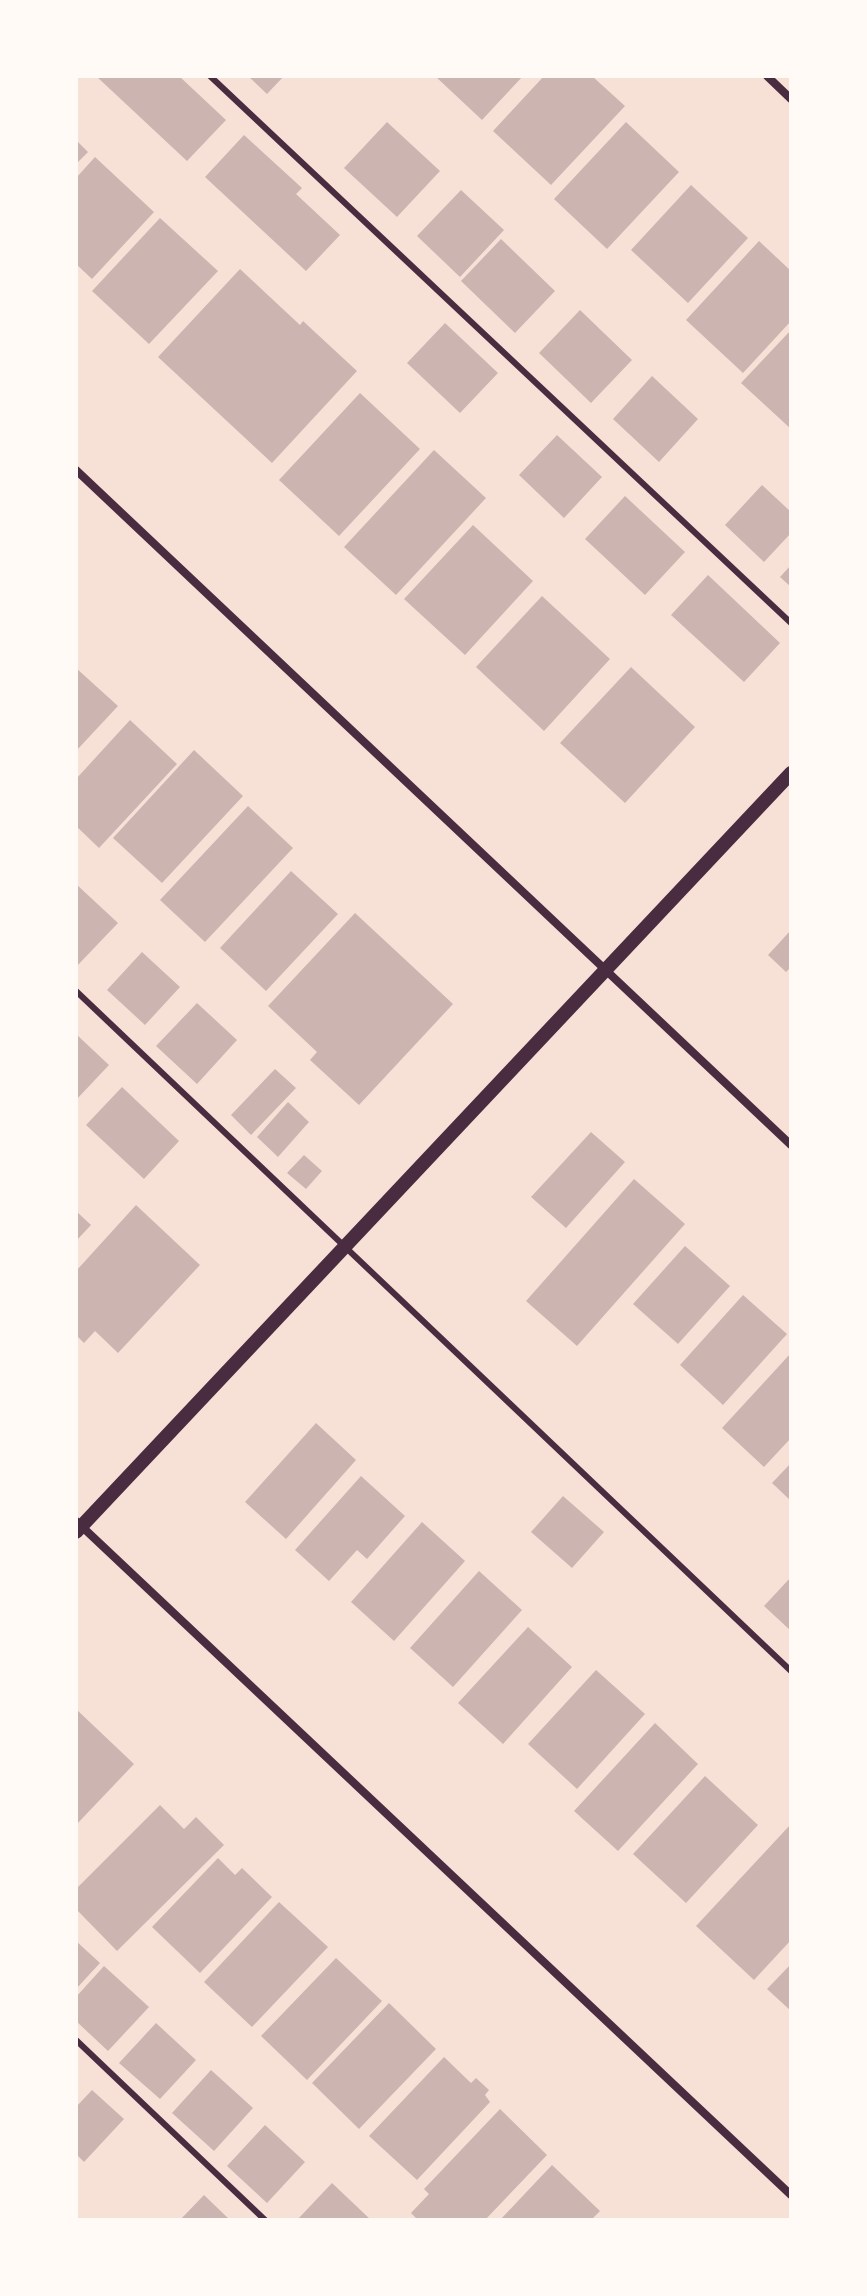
<!DOCTYPE html>
<html>
<head>
<meta charset="utf-8">
<style>
	body { margin:0 }
	#map { position:relative; width:867px; height:2296px; overflow:hidden; background:#f7e1d7; font-family:Overpass,sans-serif }
	canvas { display:block }
	.frame { position:absolute; inset:0; border:78px solid #fffaf5; pointer-events:none }
</style>
</head>
<body>
<div id="map">
<canvas width="867" height="2296"></canvas>
<div class="frame"></div>
</div>
<script>
const c = document.querySelector('canvas').getContext('2d');
c.lineJoin = 'round';
function paint(path, color) {
  c.fillStyle = color;
  c.fill(path, 'evenodd');
}
function poly(rows) {
  const path = new Path2D();
  for (const r of rows) {
    path.moveTo(r[0], r[1]);
    for (let i = 2; i < r.length; i += 2) path.lineTo(r[i], r[i + 1]);
  }
  return path;
}
function strokePath(path, color, width, dash) {
  c.strokeStyle = color;
  c.lineWidth = width;
  c.lineCap = dash ? 'butt' : 'round';
  c.setLineDash(dash || []);
  c.stroke(path);
}
paint(poly([
	[96,76,179,76,226,120,187,161],
	[248,76,284,76,267,94],
	[435,76,523,76,482,120],
	[544,76,592,76,625,106,551,185,493,131],
	[387,122,440,171,397,217,344,168],
	[626,122,679,172,607,249,554,199],
	[244,135,302,188,296,194,340,235,306,271,205,177],
	[76,140,88,152,76,164],
	[95,157,154,212,92,279,76,264,76,178],
	[691,185,748,238,688,303,631,250],
	[461,190,504,230,460,277,417,236],
	[160,218,218,271,149,344,92,291],
	[501,239,555,291,515,333,461,281],
	[759,241,791,271,791,321,743,373,686,320],
	[240,269,300,325,303,321,357,371,272,463,158,357],
	[580,310,632,360,591,403,539,353],
	[445,323,498,373,460,413,407,363],
	[791,330,791,429,741,383],
	[652,376,698,419,659,462,613,419],
	[360,393,420,449,339,536,279,480],
	[557,435,602,477,564,518,519,475],
	[434,450,486,498,396,595,344,547],
	[762,485,791,512,791,533,764,562,725,525],
	[625,496,685,552,645,595,585,539],
	[473,525,533,581,465,655,404,599],
	[791,565,791,587,780,577],
	[708,575,780,643,744,682,671,615],
	[542,596,610,659,544,731,476,667],
	[631,667,695,727,625,803,560,743],
	[76,668,118,706,76,751],
	[130,720,177,764,99,848,76,826,76,779],
	[194,750,243,796,162,883,113,838],
	[248,806,293,848,205,942,160,900],
	[291,871,338,914,266,991,220,948],
	[76,884,118,923,76,967],
	[355,913,453,1004,359,1105,310,1060,317,1052,268,1006],
	[791,930,791,971,789,969,786,972,768,955],
	[142,952,180,987,145,1025,107,990],
	[197,1003,237,1040,197,1084,156,1046],
	[76,1034,109,1065,76,1100],
	[275,1069,296,1088,251,1135,231,1115],
	[122,1087,179,1141,144,1179,86,1125],
	[288,1102,309,1122,278,1157,257,1137],
	[591,1132,625,1162,566,1228,531,1197],
	[304,1155,322,1171,306,1189,287,1173],
	[634,1179,685,1224,577,1346,526,1301],
	[136,1205,200,1265,118,1353,95,1331,84,1343,76,1335,76,1271],
	[76,1211,91,1225,76,1241],
	[685,1246,730,1286,678,1344,633,1304],
	[743,1295,787,1334,723,1405,680,1365],
	[791,1353,791,1438,764,1467,722,1428],
	[316,1423,356,1460,286,1539,245,1502],
	[791,1463,791,1501,772,1483],
	[361,1476,405,1516,367,1559,357,1550,329,1581,295,1550],
	[563,1496,604,1532,572,1568,531,1532],
	[422,1522,465,1561,394,1641,351,1602],
	[479,1571,522,1610,453,1687,410,1648],
	[791,1577,791,1631,764,1606],
	[528,1627,572,1667,503,1744,458,1703],
	[596,1670,645,1714,577,1789,528,1744],
	[76,1709,134,1764,76,1825],
	[655,1723,698,1764,618,1851,574,1811],
	[705,1776,758,1825,686,1903,633,1854],
	[160,1805,184,1829,196,1817,224,1845,117,1951,76,1909,76,1889],
	[791,1824,791,1940,754,1980,696,1926],
	[218,1858,235,1875,242,1868,272,1897,200,1973,152,1927],
	[279,1902,328,1947,252,2027,204,1982],
	[76,1941,100,1963,76,1989],
	[336,1958,382,2001,307,2080,261,2036],
	[791,1964,791,2011,767,1989],
	[104,1966,149,2007,108,2051,76,2021,76,1997],
	[389,2003,436,2049,359,2129,312,2083],
	[156,2023,196,2060,160,2099,119,2063],
	[444,2057,471,2083,476,2078,489,2090,485,2095,490,2102,417,2180,369,2136],
	[211,2070,253,2108,214,2151,172,2113],
	[92,2090,124,2119,84,2162,76,2154,76,2107],
	[500,2109,547,2155,485,2220,418,2220,411,2213,429,2194,424,2189],
	[265,2125,305,2162,267,2203,227,2166],
	[552,2165,600,2211,591,2220,500,2220],
	[332,2183,371,2220,297,2220],
	[204,2195,230,2220,180,2220]
]), '#ccb4b1');
strokePath(poly([
	[210,76,791,623],
	[76,991,791,1671],
	[76,2040,265,2220]
]), '#4a2c40', 6);
strokePath(poly([
	[767,76,791,99],
	[76,470,791,1145],
	[76,1521,791,2195]
]), '#4a2c40', 8);
strokePath(poly([
	[76,1532,791,773]
]), '#4a2c40', 14);
</script>
</body>
</html>
